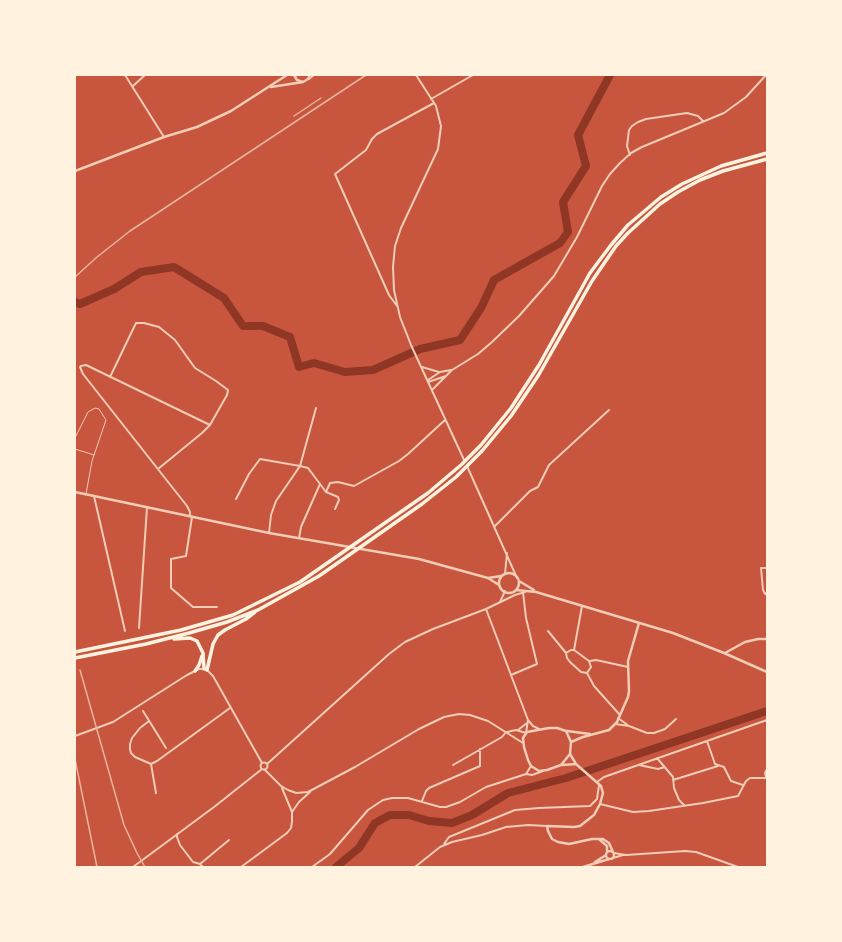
<!DOCTYPE html>
<html>
<head>
<meta charset="utf-8">
<style>
	body { margin:0 }
	#map { position:relative; width:842px; height:942px; overflow:hidden; background:#c8553d; font-family:"Times New Roman",serif }
	canvas { display:block }
	.frame { position:absolute; inset:0; border:76px solid #fff3e0; pointer-events:none }
</style>
</head>
<body>
<div id="map">
<canvas width="842" height="942"></canvas>
<div class="frame"></div>
</div>
<script>
const c = document.querySelector('canvas').getContext('2d');
c.lineJoin = 'round';
function poly(rows) {
  const path = new Path2D();
  for (const r of rows) {
    if (r.length === 3) {
      path.moveTo(r[0] + r[2], r[1]);
      path.arc(r[0], r[1], r[2], 0, 2 * Math.PI);
      continue;
    }
    path.moveTo(r[0], r[1]);
    for (let i = 2; i < r.length; i += 2) path.lineTo(r[i], r[i + 1]);
  }
  return path;
}
function strokePath(path, color, width, dash) {
  c.strokeStyle = color;
  c.lineWidth = width;
  c.lineCap = dash ? 'butt' : 'round';
  c.setLineDash(dash || []);
  c.stroke(path);
}
strokePath(poly([
	[75,302,80,304,114,289,141,272,174,267,224,298,243,326,263,326,290,337,299,367,314,363,345,372,373,370,420,349,460,340,481,308,494,280,560,243,568,232,563,202,586,166,578,135,610,75],
	[336,867,359,848,375,823,390,815,409,815,429,821,452,823,472,815,508,793,566,778,767,711]
]), '#8f3625', 8);
strokePath(poly([
	[75,438,88,412,95,408,99,409,106,420,92,461,86,494],
	[75,449,94,455]
]), '#f1ccb7', 1);
strokePath(poly([
	[125,75,164,137],
	[416,75,436,106,441,126,438,149,401,228,395,246,393,267,394,290,400,317,411,345,465,462],
	[309,79,314,75],
	[133,86,145,75],
	[431,99,473,75],
	[630,155,627,146,629,130,632,126,638,122,646,119,687,113,698,116,703,121],
	[397,306,389,295,335,174,366,150,372,139,377,134,434,103],
	[422,367,439,372],
	[110,377,136,323,144,323,159,327,175,340,195,368,216,381,228,390,227,395,210,425,202,433,158,469],
	[428,380,440,372,451,370],
	[428,382,446,376],
	[432,390,452,370,478,354,492,342,519,316,554,276,577,237,602,186,610,174,620,163,631,153,642,147,724,113,746,97,766,75],
	[467,466,517,578],
	[326,492,330,483,338,482,354,486,399,461,408,454,445,420],
	[94,496,125,631],
	[236,499,249,474,260,459,300,466,308,468,326,492,338,497,339,500,335,509],
	[190,516,190,512,187,506,83,374,80,367,81,366,86,365,210,425],
	[192,517,186,556,171,559,171,588,193,607,217,607],
	[495,526,530,491,538,487,549,465,609,410],
	[269,533,271,515,276,501,300,466,316,408],
	[299,538,301,527,320,484],
	[767,568,761,568,763,590,765,594,767,593],
	[505,574,507,553],
	[500,602,505,591],
	[486,609,528,720,533,726,539,729],
	[139,628,147,507],
	[548,631,566,653,567,658,570,662,581,672,587,673,594,686,620,715],
	[574,650,582,606],
	[566,653,571,650,574,650,589,661,591,667,587,673],
	[590,661,596,660,628,667],
	[511,675,537,664,526,618,523,592],
	[143,711,166,748],
	[149,721,140,728,132,738,130,744,130,749,131,753,135,757,151,764,157,761,230,708],
	[615,724,629,726,618,718],
	[629,726,647,733,654,733,665,729,676,719],
	[518,730,527,723],
	[507,732,516,730,526,733,528,720],
	[75,736,113,722,187,675,199,669,204,669,207,670,213,676,262,763],
	[707,741,715,764,724,767,731,781,743,785],
	[657,758,673,777,674,788,679,800,684,805],
	[264,766,3.5],
	[151,764,156,793],
	[267,764,389,654,405,642,433,629,486,609,515,595,525,592],
	[453,765,502,737,506,732],
	[639,765,658,769,665,767],
	[265,770,281,786,288,790,296,793,308,792,355,767,419,729,444,717,459,714,470,715,488,721,523,743],
	[526,774,531,766],
	[766,777,765,773,767,769],
	[673,780,718,766],
	[597,782,604,777,767,720],
	[282,788,292,812,299,802,310,792],
	[422,801,426,791,429,788,480,766,480,749],
	[600,804,633,812,649,811,703,803,738,796,746,781,750,778,766,778],
	[177,834,177,837,180,845,193,862,200,864,203,867],
	[444,844,449,837,515,810,539,808,590,806,597,799,599,785],
	[614,853,626,855,685,851,696,852,738,867],
	[613,858,623,855],
	[200,864,229,840],
	[133,867,214,807,262,769],
	[241,867,287,833,291,828,292,822,292,812],
	[312,867,330,854,368,810,383,800,392,798,408,798,440,807,446,807,460,802,486,787,526,774,532,775,543,771],
	[415,867,440,847,452,842,482,835,506,827,528,825,547,826]
]), '#f1ccb7', 2);
strokePath(poly([
	[294,75,297,80,303,82,308,79,310,75],
	[271,87,303,82],
	[75,171,164,137,197,127,231,111,287,75],
	[75,492,269,533,419,559,488,578,499,585],
	[509,583,10],
	[488,578,501,576],
	[519,581,534,590],
	[516,590,536,592,673,633,724,653,767,672],
	[725,653,745,642,758,639,767,639],
	[549,728,557,728,566,731,571,742,570,754,561,765,547,770,539,771,531,766,528,760,524,747,523,738,527,732,549,728],
	[567,731,590,734],
	[571,742,583,737,609,730,617,722,628,697,629,691,628,661,639,623],
	[570,754,576,764,601,786,603,793,600,804,594,815,580,826,574,827,547,826,548,831,552,839,558,842,569,844,592,839,603,839,609,843,613,852],
	[562,765,576,764],
	[600,840,607,846,607,851],
	[610,855,4],
	[595,862,606,855],
	[583,867,609,859]
]), '#f1ccb7', 2.5);
strokePath(poly([
	[174,639,190,638,197,641,203,653,204,669],
	[75,652,181,630,233,615,300,582,428,493,461,465,481,445,511,408,539,365,590,273,611,245,628,225,661,197,682,184,721,166,767,153],
	[75,658,146,644,189,633,227,622,258,610,319,576,422,504,456,477,482,451,511,416,538,376,592,281,616,246,628,233,660,204,678,192,700,180,723,171,767,159],
	[207,670,213,644,218,635,225,630,246,619,255,612],
	[195,671,199,665,202,656]
]), '#fff3e0', 3.5);
strokePath(poly([
	[294,116,321,98],
	[75,277,97,257,130,231,366,75],
	[80,670,124,825,137,853,145,867],
	[75,759,97,867]
]), '#e9b49f', 1.5);
</script>
</body>
</html>
